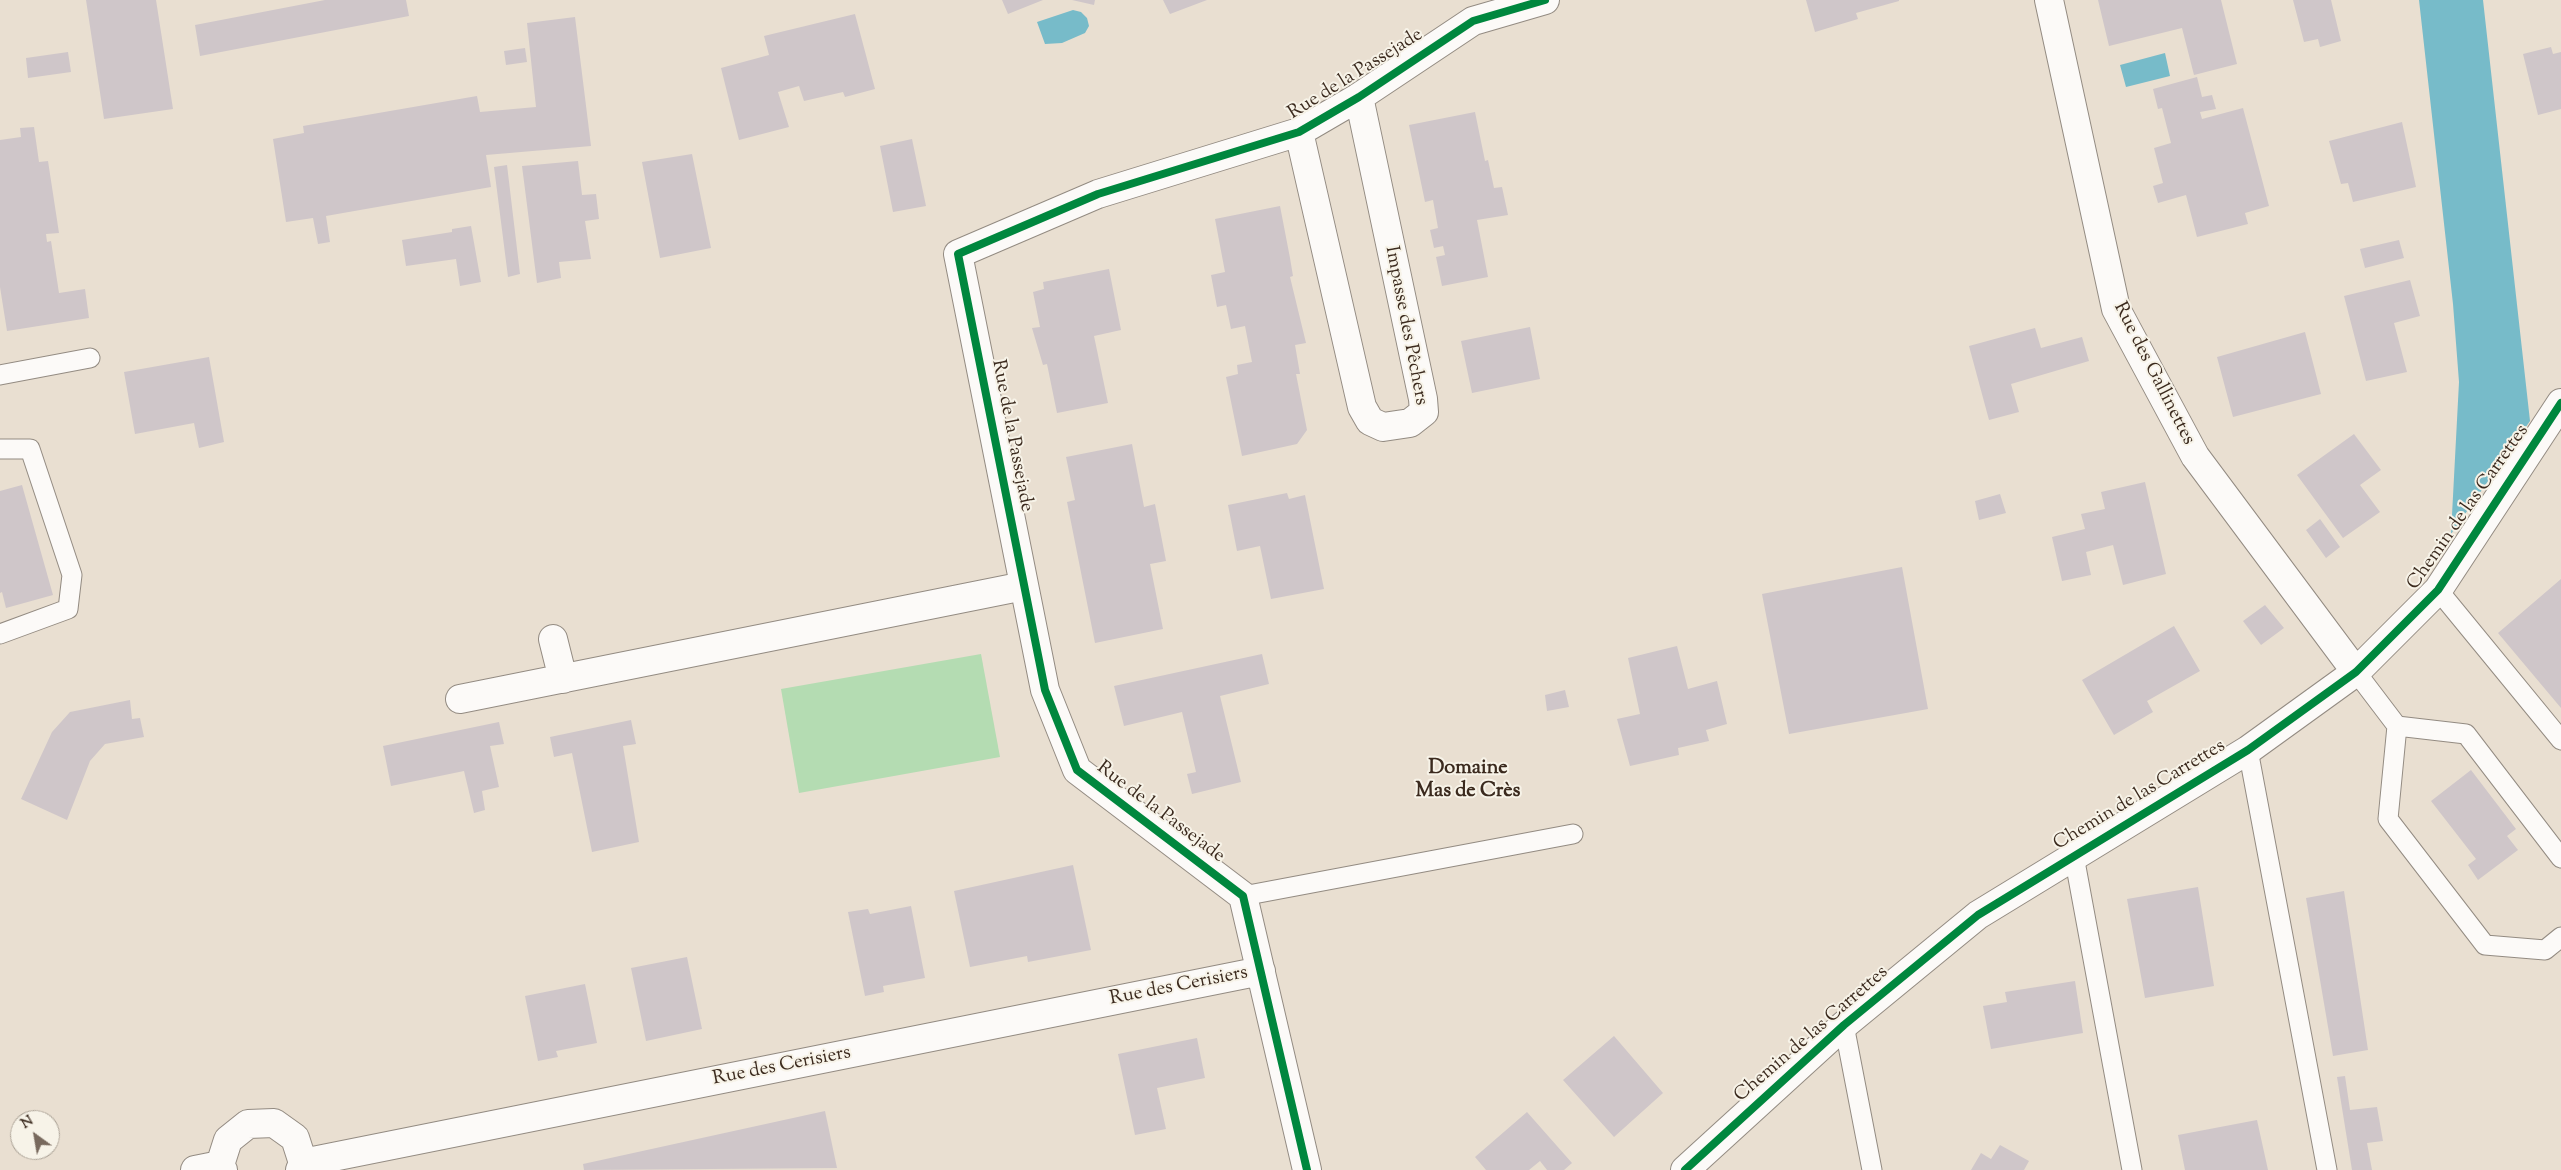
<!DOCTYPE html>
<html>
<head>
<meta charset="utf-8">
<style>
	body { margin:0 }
	#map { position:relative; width:2561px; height:1170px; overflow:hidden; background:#e9dfd1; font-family:"Sorts Mill Goudy",serif }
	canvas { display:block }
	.north { position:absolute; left:10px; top:1110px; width:50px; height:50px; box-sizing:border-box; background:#f7f3e8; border:1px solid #aca397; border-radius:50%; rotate:328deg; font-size:14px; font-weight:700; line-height:20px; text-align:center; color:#3b2a1e }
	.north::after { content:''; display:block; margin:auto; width:18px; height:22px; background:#78695d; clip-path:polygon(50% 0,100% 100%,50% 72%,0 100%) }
</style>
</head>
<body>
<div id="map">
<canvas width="2561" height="1170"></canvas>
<div class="north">N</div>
</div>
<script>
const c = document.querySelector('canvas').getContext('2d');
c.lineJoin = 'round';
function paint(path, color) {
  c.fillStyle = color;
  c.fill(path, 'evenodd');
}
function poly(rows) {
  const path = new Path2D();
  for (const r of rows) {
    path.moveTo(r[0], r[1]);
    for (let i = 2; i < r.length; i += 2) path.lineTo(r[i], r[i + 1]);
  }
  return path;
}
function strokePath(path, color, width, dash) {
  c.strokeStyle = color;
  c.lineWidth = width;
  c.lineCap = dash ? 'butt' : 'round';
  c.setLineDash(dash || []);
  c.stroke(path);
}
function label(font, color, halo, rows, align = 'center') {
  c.font = font + ' "Sorts Mill Goudy",serif';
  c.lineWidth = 4;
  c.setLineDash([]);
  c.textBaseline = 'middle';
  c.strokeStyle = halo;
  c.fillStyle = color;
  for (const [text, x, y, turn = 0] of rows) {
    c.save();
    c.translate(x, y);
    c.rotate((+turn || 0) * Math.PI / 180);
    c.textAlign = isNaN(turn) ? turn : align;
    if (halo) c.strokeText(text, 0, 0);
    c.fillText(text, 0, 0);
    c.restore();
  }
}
paint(poly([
	[981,654,1000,757,799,793,781,689]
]), '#b4dcb2');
paint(poly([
	[2419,0,2483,0,2530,421,2451,534,2459,382,2453,304],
	[1073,10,1081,12,1087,18,1089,26,1085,33,1062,43,1045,44,1037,22],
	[2165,53,2170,76,2126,87,2120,65]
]), '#77bbc9');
paint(poly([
	[86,0,156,0,173,109,104,119],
	[325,0,406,0,409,16,200,56,195,25],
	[1002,0,1043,0,1008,14],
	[1072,0,1095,0,1094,5],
	[1163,0,1207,0,1170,14],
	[1806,0,1899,0,1899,1,1856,13,1858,19,1815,32],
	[2098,0,2221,0,2237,64,2194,75,2182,28,2109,46],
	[2293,0,2331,0,2341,41,2320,47,2318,39,2304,42],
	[855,14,875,89,845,97,843,92,804,101,799,86,778,92,789,127,739,140,721,68,769,55,764,36],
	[575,17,591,146,486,155,491,187,326,216,330,242,318,244,313,218,286,222,273,139,304,133,303,126,477,96,480,112,536,107,527,23],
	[2551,47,2553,54,2561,52,2561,109,2538,115,2523,54],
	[525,48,527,62,506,65,504,51],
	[68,52,71,72,28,78,26,58],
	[2197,77,2202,97,2212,95,2216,109,2200,112,2202,119,2243,108,2269,206,2245,213,2248,224,2197,237,2186,195,2158,203,2153,186,2163,183,2154,148,2171,143,2162,108,2158,109,2153,89],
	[1475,112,1485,161,1488,160,1494,188,1502,187,1508,215,1477,220,1488,277,1442,286,1436,257,1445,255,1443,246,1434,248,1430,230,1438,228,1433,200,1425,202,1409,125],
	[2402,122,2416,187,2353,202,2348,183,2341,184,2329,141],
	[34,127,39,162,48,161,59,233,46,234,47,242,51,241,59,293,85,289,89,318,7,331,0,287,0,140,21,137,20,128],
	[912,139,926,206,893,212,880,146],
	[692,154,711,248,660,258,642,162],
	[578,161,582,195,596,194,599,219,585,221,591,259,559,262,561,278,537,283,522,166],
	[507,165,520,274,508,277,494,167],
	[1280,206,1290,258,1293,276,1290,277,1306,343,1295,345,1300,374,1296,374,1307,430,1297,444,1242,456,1226,377,1238,374,1237,365,1252,362,1245,326,1231,329,1226,305,1217,307,1211,275,1225,272,1215,219],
	[471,226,481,282,460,286,456,259,406,266,402,240,452,232,452,229],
	[2399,240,2404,258,2365,268,2360,249],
	[1109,269,1121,330,1094,336,1108,403,1057,413,1047,364,1043,365,1032,328,1040,327,1033,292,1044,289,1043,282],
	[2410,280,2420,316,2394,323,2407,372,2366,381,2344,296],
	[1530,327,1540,379,1472,393,1461,341],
	[2035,328,2041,348,2082,337,2089,361,2011,384,2019,412,1989,420,1969,346],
	[2305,332,2321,394,2233,417,2217,357],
	[209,357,224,442,199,448,194,423,135,434,124,372],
	[2354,434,2381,470,2360,485,2380,512,2343,538,2297,475],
	[1132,444,1144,507,1155,504,1166,561,1150,564,1163,629,1095,643,1067,502,1075,500,1066,457],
	[2145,482,2166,574,2123,585,2113,545,2086,552,2091,575,2062,581,2052,537,2085,529,2081,514,2105,509,2101,492],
	[22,485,53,595,6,608,2,592,0,593,0,491],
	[1287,493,1289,499,1305,495,1324,589,1271,599,1260,546,1237,551,1228,505],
	[2000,494,2006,513,1979,520,1975,501],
	[2320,519,2340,547,2326,558,2306,530],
	[1902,567,1928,709,1789,734,1762,594],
	[2561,579,2561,708,2498,633],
	[2265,605,2284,628,2261,645,2243,621],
	[2174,626,2200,671,2147,701,2153,712,2114,735,2082,680],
	[1677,646,1688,689,1717,681,1727,724,1706,730,1709,741,1678,748,1679,755,1630,766,1617,719,1640,714,1628,658],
	[1262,654,1269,684,1220,696,1241,782,1192,794,1187,774,1196,772,1182,712,1124,726,1114,686],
	[1565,690,1569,707,1547,711,1545,695],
	[130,700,132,719,140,718,144,737,105,744,90,761,67,820,21,799,52,732,70,712],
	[631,720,636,744,623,746,639,842,592,852,572,753,554,757,550,737],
	[499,722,504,744,490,746,499,787,482,791,485,810,474,813,464,771,391,786,383,746],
	[2471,770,2516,829,2507,836,2518,850,2478,880,2468,865,2476,859,2431,801],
	[1073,865,1091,950,1028,962,1027,956,970,967,954,891],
	[2198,887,2214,986,2145,998,2127,899],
	[2344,891,2368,1050,2333,1056,2306,898],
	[911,906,925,978,883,986,884,992,865,996,848,912,868,909,870,914],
	[687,957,702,1029,646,1041,631,968],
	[2075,981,2083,1033,1991,1049,1983,1006,2007,1002,2005,992],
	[585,984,597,1043,556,1051,558,1057,538,1061,525,996],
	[1614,1036,1663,1093,1614,1137,1563,1080],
	[1197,1038,1205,1078,1157,1088,1166,1129,1135,1135,1118,1054],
	[2345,1076,2350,1110,2377,1107,2383,1141,2367,1143,2372,1170,2352,1170,2337,1077],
	[825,1111,837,1168,584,1170,583,1164],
	[1527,1112,1572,1163,1564,1170,1547,1170,1540,1161,1529,1170,1486,1170,1475,1157],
	[2257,1120,2268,1170,2185,1170,2178,1135],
	[2000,1145,2029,1161,2024,1170,1971,1170,1981,1153,1991,1159]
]), '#cfc6c9');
const lane = poly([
	[0,375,90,358],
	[0,449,30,449,72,575,68,609,0,634],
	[2438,590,2561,740],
	[2356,672,2397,726,2388,819,2485,945,2545,950,2561,937],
	[2397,726,2466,734,2561,858],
	[2248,750,2327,1170],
	[2074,856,2132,1170],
	[1243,896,1573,834],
	[1844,1025,1872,1170]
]);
const street = poly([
	[2049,0,2116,309,2195,456,2356,672],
	[1299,132,1362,407,1370,421,1383,427,1410,423,1424,412,1423,399,1359,97],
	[553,639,563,679],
	[460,699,1024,586],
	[303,1163,1261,971],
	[195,1170,220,1165],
	[223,1170,220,1165,228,1140,248,1124,274,1123,295,1138,303,1163,300,1170],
	[1307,1170,1243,896,1077,770,1045,690,958,254,1098,194,1299,132,1359,97,1473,21,1545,0],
	[1685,1170,1844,1025,1978,915,2248,750,2356,672,2438,590,2561,403]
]);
strokePath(lane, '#938b82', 21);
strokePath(street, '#938b82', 30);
strokePath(lane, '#fcfaf8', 19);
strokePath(street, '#fcfaf8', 28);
strokePath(poly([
	[1307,1170,1243,896,1077,770,1045,690,958,254,1098,194,1299,132,1359,97,1473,21,1545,0],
	[1685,1170,1844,1025,1978,915,2248,750,2356,672,2438,590,2561,403]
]), '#00873e', 8);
label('19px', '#3b2a1e', '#f7f3e8', [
	["Rue de la Passejade",1356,75,-32],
	["Impasse des Pêchers",1405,326,79],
	["Rue des Gallinettes",2153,374,63],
	["Rue de la Passejade",1011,436,79],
	["Chemin de las Carrettes",2469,508,-55],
	["Chemin de las Carrettes",2140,796,-31],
	["Rue de la Passejade",1160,813,37],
	["Rue des Cerisiers",1179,987,-11],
	["Chemin de las Carrettes",1812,1035,-41],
	["Rue des Cerisiers",782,1067,-11]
]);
label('bold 20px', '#3b2a1e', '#f7f3e8', [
	["Domaine",1468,770],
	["Mas de Crès",1468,793]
]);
</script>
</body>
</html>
